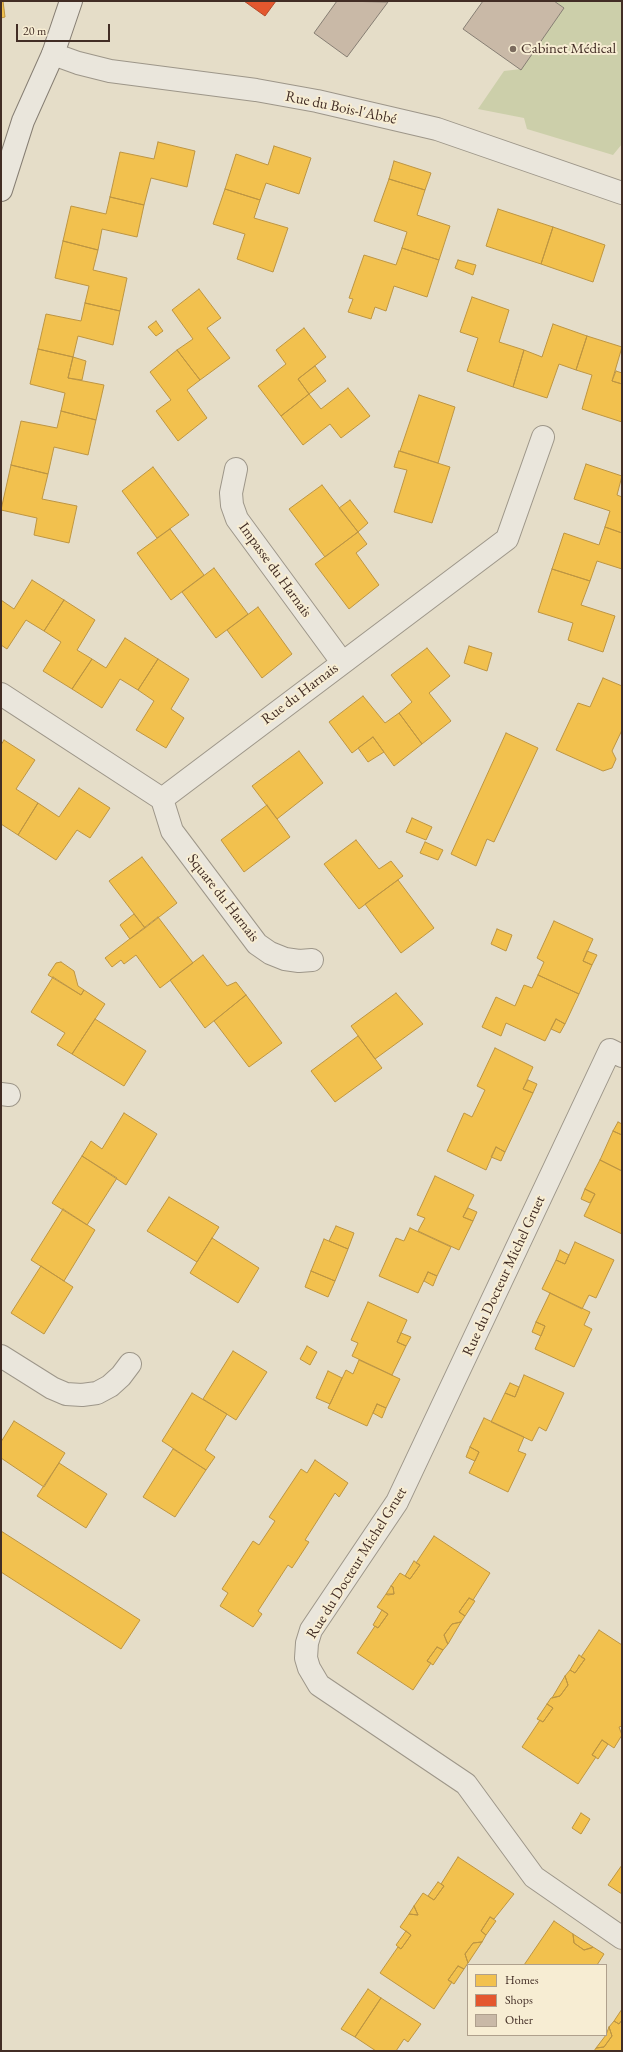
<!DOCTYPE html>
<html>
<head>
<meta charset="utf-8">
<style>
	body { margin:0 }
	#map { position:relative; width:623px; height:2052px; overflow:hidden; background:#e5ddc8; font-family:"EB Garamond",serif }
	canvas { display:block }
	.frame { position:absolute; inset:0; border:2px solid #422d25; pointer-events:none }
	.legend { position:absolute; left:467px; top:1964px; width:140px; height:72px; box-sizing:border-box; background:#f7edd3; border:1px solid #afa08d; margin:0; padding:5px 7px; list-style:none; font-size:12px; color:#422d25 }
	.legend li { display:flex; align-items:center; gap:8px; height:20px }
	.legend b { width:20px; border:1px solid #afa08d }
	.scale { position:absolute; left:16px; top:24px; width:94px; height:18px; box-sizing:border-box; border:2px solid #422d25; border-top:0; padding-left:5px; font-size:12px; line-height:14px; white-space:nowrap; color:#422d25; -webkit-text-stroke:3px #f7edd3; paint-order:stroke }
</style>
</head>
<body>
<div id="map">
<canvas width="623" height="2052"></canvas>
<div class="frame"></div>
<ul class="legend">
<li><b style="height:11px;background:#f2c14e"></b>Homes</li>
<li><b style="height:11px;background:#e4572e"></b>Shops</li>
<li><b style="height:11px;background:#c9b9a7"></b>Other</li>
</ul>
<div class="scale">20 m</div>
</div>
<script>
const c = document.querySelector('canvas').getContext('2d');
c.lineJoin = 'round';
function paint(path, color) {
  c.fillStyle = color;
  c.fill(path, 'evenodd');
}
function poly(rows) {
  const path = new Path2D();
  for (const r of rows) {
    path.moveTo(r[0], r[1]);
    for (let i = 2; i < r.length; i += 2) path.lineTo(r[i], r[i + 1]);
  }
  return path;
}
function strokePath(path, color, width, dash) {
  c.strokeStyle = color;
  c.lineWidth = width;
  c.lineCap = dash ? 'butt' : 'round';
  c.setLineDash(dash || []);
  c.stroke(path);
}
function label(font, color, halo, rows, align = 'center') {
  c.font = font + ' "EB Garamond",serif';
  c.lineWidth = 4;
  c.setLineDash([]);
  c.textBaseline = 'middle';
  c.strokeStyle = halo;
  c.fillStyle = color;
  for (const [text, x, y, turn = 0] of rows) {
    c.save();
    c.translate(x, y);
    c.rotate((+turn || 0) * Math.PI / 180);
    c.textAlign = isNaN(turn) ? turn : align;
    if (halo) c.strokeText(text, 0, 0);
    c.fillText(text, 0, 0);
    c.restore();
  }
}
paint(poly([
	[554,1,622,1,622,144,613,155,527,129,524,118,478,109,504,71,521,69,564,8]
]), '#cccfaa');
const homes = poly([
	[1,1,3,1,5,17,1,18,1,1],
	[158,142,195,151,187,187,151,178,144,205,110,197,120,152,154,159,158,142],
	[274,146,311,158,299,194,266,183,260,200,225,189,236,154,268,165,274,146],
	[394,161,431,173,425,190,389,179,394,161],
	[389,179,425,190,417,215,450,226,439,260,402,248,407,232,374,221,389,179],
	[225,189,260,200,254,218,288,228,273,272,237,259,245,234,213,224,225,189],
	[110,197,144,205,137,237,102,229,98,250,63,241,71,206,106,214,110,197],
	[498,209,553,227,541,264,486,246,498,209],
	[553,227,605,245,593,282,541,264,553,227],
	[63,241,98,250,93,270,127,278,120,311,85,303,89,286,55,278,63,241],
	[402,248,439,260,427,297,394,286,386,311,375,307,371,319,348,312,353,299,349,298,364,255,396,265,402,248],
	[458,260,476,265,473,275,455,268,458,260],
	[199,289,221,318,207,328,230,358,200,380,177,350,193,339,172,310,199,289],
	[472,297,509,310,499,342,524,350,513,387,467,371,478,338,460,332,472,297],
	[85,303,120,311,113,345,78,336,73,357,38,349,46,314,81,321,85,303],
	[156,321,163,331,156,336,148,327,156,321],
	[553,324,587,336,576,370,559,364,547,398,513,387,524,350,542,357,553,324],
	[304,328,326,357,298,379,309,394,281,416,258,386,286,364,276,350,304,328],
	[587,336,622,347,612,381,622,384,622,422,582,409,592,375,576,370,587,336],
	[38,349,73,357,68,378,104,385,96,420,61,411,65,393,30,384,38,349],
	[177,350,200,380,187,390,207,418,178,441,156,411,171,400,150,372,177,350],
	[73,357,86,361,82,380,68,378,73,357],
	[315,366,326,381,309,394,298,379,315,366],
	[616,371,622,373,622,384,612,381,616,371],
	[348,388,370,416,341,438,330,424,303,445,281,416,309,394,321,409,348,388],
	[419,395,455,407,438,463,400,451,419,395],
	[61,411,96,420,88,455,54,447,48,474,11,465,21,421,57,428,61,411],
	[399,451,450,467,432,523,394,512,407,470,394,467,399,451],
	[586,464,622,476,617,495,622,497,622,533,605,527,610,511,574,499,586,464],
	[11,465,48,474,42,499,77,506,69,543,34,535,37,518,1,510,11,465],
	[153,467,189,515,157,538,122,491,153,467],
	[322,485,358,532,325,557,289,509,322,485],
	[350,500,368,523,358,532,339,508,350,500],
	[605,527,622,533,622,569,597,561,590,581,552,569,564,533,599,545,605,527],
	[170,529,204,575,171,600,137,553,170,529],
	[358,532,367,544,356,553,379,585,349,609,315,564,358,532],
	[214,568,248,614,216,638,182,592,214,568],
	[552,569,590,581,581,605,615,616,603,652,568,640,573,623,538,612,552,569],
	[32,580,64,600,44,631,26,620,7,649,1,645,1,600,14,609,32,580],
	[64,600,95,620,77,650,92,659,72,689,43,671,61,642,44,631,64,600],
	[258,607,292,654,262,678,227,630,258,607],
	[125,638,158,659,138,690,120,679,102,708,72,689,92,659,106,668,125,638],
	[469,646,492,653,487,671,464,663,469,646],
	[427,648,450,676,429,693,451,721,422,744,399,713,412,702,391,675,427,648],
	[158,659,189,679,171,709,184,718,166,748,136,730,154,701,138,690,158,659],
	[603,678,622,686,622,730,612,751,616,759,612,768,603,771,556,750,578,703,590,707,603,678],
	[363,696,385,723,399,713,422,744,394,766,373,737,352,753,329,722,363,696],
	[506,733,538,748,494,842,487,839,476,866,451,854,506,733],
	[373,737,384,752,368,762,358,748,373,737],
	[4,740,35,760,16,789,38,803,18,835,1,824,1,745,4,740],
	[299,751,323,783,277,819,252,786,299,751],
	[79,788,110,808,90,838,77,830,56,860,18,835,38,803,59,817,79,788],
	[267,805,290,837,244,872,221,840,267,805],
	[412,818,432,827,426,840,406,832,412,818],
	[356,840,379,869,391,861,403,876,359,909,324,864,356,840],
	[425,842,443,850,438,860,420,853,425,842],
	[142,857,177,903,145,928,109,881,142,857],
	[398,880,434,928,401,953,365,904,398,880],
	[134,914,145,928,130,939,120,925,134,914],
	[158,917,193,963,160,988,136,955,124,964,121,960,112,967,105,958,158,917],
	[554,921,593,939,583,961,592,965,579,994,538,975,544,962,537,958,554,921],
	[497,929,512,935,506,951,491,944,497,929],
	[587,951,597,955,592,965,583,961,587,951],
	[203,955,227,986,236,982,246,995,205,1028,170,980,203,955],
	[61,962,74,971,78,986,84,990,81,995,48,975,56,963,61,962],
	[538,975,579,994,565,1024,556,1019,545,1041,506,1023,501,1036,482,1027,496,997,515,1006,524,985,532,988,538,975],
	[53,977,81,995,84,990,105,1004,72,1054,57,1045,65,1033,31,1012,53,977],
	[396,993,423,1024,375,1059,351,1026,396,993],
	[246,995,282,1043,249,1067,214,1021,246,995],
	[95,1019,146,1051,124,1086,72,1054,95,1019],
	[556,1019,565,1024,560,1033,551,1029,556,1019],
	[358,1036,382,1068,335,1102,311,1071,358,1036],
	[495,1048,533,1067,523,1089,533,1093,505,1152,496,1147,486,1170,447,1151,464,1113,472,1117,485,1090,477,1086,495,1048],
	[528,1080,537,1084,533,1093,523,1089,528,1080],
	[124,1113,157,1134,126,1185,82,1156,91,1141,102,1149,124,1113],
	[618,1122,622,1124,622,1135,613,1131,618,1122],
	[613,1131,622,1135,622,1171,600,1160,613,1131],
	[496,1147,505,1152,501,1161,491,1157,496,1147],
	[82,1156,117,1178,87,1225,52,1203,82,1156],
	[600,1160,622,1171,622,1234,584,1216,595,1194,585,1189,600,1160],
	[435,1176,474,1195,463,1217,473,1221,459,1250,418,1231,425,1218,417,1215,435,1176],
	[585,1189,595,1194,590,1203,581,1199,585,1189],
	[169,1197,219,1227,197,1262,147,1231,169,1197],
	[468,1208,477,1212,473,1221,463,1217,468,1208],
	[63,1209,95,1230,64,1281,31,1260,63,1209],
	[336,1226,354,1233,348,1249,329,1241,336,1226],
	[410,1228,451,1247,437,1276,428,1272,418,1293,379,1276,396,1238,404,1241,410,1228],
	[212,1238,259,1268,238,1303,190,1273,212,1238],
	[324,1239,348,1249,335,1281,311,1271,324,1239],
	[575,1242,614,1260,596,1298,589,1295,582,1309,542,1289,556,1260,565,1264,575,1242],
	[560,1250,569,1255,565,1264,556,1260,560,1250],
	[41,1266,73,1287,44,1334,11,1313,41,1266],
	[311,1271,335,1281,328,1297,305,1287,311,1271],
	[428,1272,437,1276,433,1286,424,1281,428,1272],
	[550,1293,590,1312,584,1325,592,1329,574,1367,535,1349,545,1326,536,1322,550,1293],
	[368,1302,407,1320,397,1342,406,1346,392,1375,352,1356,358,1343,351,1340,368,1302],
	[536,1322,545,1326,541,1336,532,1332,536,1322],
	[401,1333,411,1337,406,1346,397,1342,401,1333],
	[307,1346,317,1352,310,1365,300,1359,307,1346],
	[233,1351,267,1372,236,1420,203,1399,233,1351],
	[359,1360,400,1379,386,1408,377,1404,367,1426,328,1408,346,1370,353,1374,359,1360],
	[328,1371,342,1378,330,1404,316,1398,328,1371],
	[524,1375,564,1393,546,1431,539,1427,532,1441,491,1422,505,1393,515,1397,524,1375],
	[510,1383,519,1387,515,1397,505,1393,510,1383],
	[192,1393,227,1414,205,1450,215,1457,206,1470,162,1441,192,1393],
	[377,1404,386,1408,382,1418,373,1413,377,1404],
	[484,1418,524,1437,518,1451,526,1454,508,1492,469,1473,479,1452,470,1447,484,1418],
	[14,1421,65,1453,44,1487,1,1458,1,1442,14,1421],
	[470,1447,479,1452,475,1461,466,1457,470,1447],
	[173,1449,206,1470,175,1517,143,1497,173,1449],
	[315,1460,348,1483,339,1497,335,1493,305,1540,309,1542,292,1568,288,1565,258,1611,262,1614,253,1627,220,1606,228,1593,222,1589,253,1541,259,1545,275,1521,269,1517,301,1469,307,1473,315,1460],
	[59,1463,107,1494,86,1528,37,1496,59,1463],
	[1,1531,140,1620,121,1649,1,1572,1,1531],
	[434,1536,490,1573,473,1600,469,1598,459,1612,465,1616,461,1622,452,1624,444,1635,448,1644,443,1650,437,1647,427,1661,431,1663,413,1690,357,1653,375,1626,378,1628,388,1614,377,1607,386,1594,394,1594,393,1587,391,1586,400,1573,410,1579,420,1565,416,1563,434,1536],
	[414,1561,420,1565,410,1579,405,1576,414,1561],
	[391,1586,393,1587,394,1594,388,1595,386,1594,391,1586],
	[469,1598,475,1601,465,1616,459,1612,469,1598],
	[382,1610,388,1614,378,1628,373,1625,382,1610],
	[461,1622,448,1644,447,1643,444,1635,452,1624,461,1622],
	[599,1630,622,1645,622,1726,619,1727,622,1735,614,1748,602,1740,592,1755,596,1757,578,1784,522,1747,540,1720,543,1722,553,1708,547,1704,551,1698,560,1696,568,1685,565,1676,570,1670,575,1673,585,1659,581,1657,599,1630],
	[437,1647,443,1650,433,1665,427,1661,437,1647],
	[579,1655,585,1659,575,1673,570,1670,579,1655],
	[565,1676,568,1685,560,1696,552,1698,565,1676],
	[547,1704,553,1708,543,1722,537,1719,547,1704],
	[602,1740,608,1744,598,1759,592,1755,602,1740],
	[581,1813,590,1819,581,1834,572,1828,581,1813],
	[458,1857,514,1894,494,1919,490,1917,481,1931,486,1935,482,1942,473,1943,465,1954,468,1963,464,1969,458,1966,448,1980,452,1982,434,2009,380,1973,398,1947,401,1949,411,1935,400,1927,409,1914,418,1915,414,1906,423,1893,434,1900,444,1886,441,1884,458,1857],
	[622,1865,622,1894,608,1885,622,1865],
	[438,1882,444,1886,434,1900,428,1896,438,1882],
	[414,1906,418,1915,409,1914,414,1906],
	[490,1917,496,1921,486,1935,481,1931,490,1917],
	[554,1921,573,1934,574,1943,584,1950,593,1947,604,1954,597,1965,524,1965,554,1921],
	[406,1931,411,1935,401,1949,396,1945,406,1931],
	[573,1934,593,1947,592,1948,584,1950,574,1943,573,1934],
	[482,1942,468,1963,465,1954,473,1943,482,1942],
	[458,1966,464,1969,454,1984,448,1980,458,1966],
	[368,1989,381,1998,355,2037,341,2029,368,1989],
	[381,1998,421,2024,408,2042,404,2039,396,2051,376,2051,355,2037,381,1998],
	[622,2009,622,2020,619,2024,614,2021,622,2009],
	[622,2020,622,2051,594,2051,596,2048,604,2047,612,2036,609,2027,614,2021,619,2024,622,2020],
	[609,2027,612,2036,604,2047,596,2048,606,2035,609,2027]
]);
paint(homes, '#f2c14e');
strokePath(homes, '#bd9542', 1);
const shops = poly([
	[244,1,276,1,265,16,244,1]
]);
paint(shops, '#e4572e');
strokePath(shops, '#b34a2b', 1);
const building = poly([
	[337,1,388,2,347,57,314,33,337,1],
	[483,1,554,1,564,8,521,70,463,29,483,1]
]);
paint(building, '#c9b9a7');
strokePath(building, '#867e73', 1);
const street = poly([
	[53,54,78,63,110,71,256,90,317,101,437,129,622,193],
	[236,469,231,493,232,505,237,519,342,662],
	[1,694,162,799,507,539,543,437],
	[162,799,172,831,257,944,270,953,285,959,299,961,312,960],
	[622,1056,610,1050,397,1502,311,1630,307,1643,306,1658,309,1668,319,1685,466,1784,534,1877,622,1938],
	[1,1094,9,1095],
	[1,1356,52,1388,66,1394,82,1395,97,1393,110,1386,121,1376,130,1364]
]);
const secondary = poly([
	[1,190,23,121,53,54,71,1]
]);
strokePath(street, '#9d9689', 24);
strokePath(secondary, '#867e73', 24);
strokePath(street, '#eae6dc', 22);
strokePath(secondary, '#eae6dc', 22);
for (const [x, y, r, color] of [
	[513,49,4,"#7b6b5e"]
]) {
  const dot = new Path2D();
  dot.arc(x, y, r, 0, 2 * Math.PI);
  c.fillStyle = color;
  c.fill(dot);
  strokePath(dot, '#f7edd3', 1.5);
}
label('15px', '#422d25', '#f7edd3', [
	["Cabinet Médical",521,49]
], 'left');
label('15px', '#422d25', '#f7edd3', [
	["Rue du Bois-l'Abbé",341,108,12],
	["Impasse du Harnais",275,570,54],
	["Rue du Harnais",300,694,-37],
	["Square du Harnais",223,898,52],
	["Rue du Docteur Michel Gruet",504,1276,-65],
	["Rue du Docteur Michel Gruet",357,1563,-58]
]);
</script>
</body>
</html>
